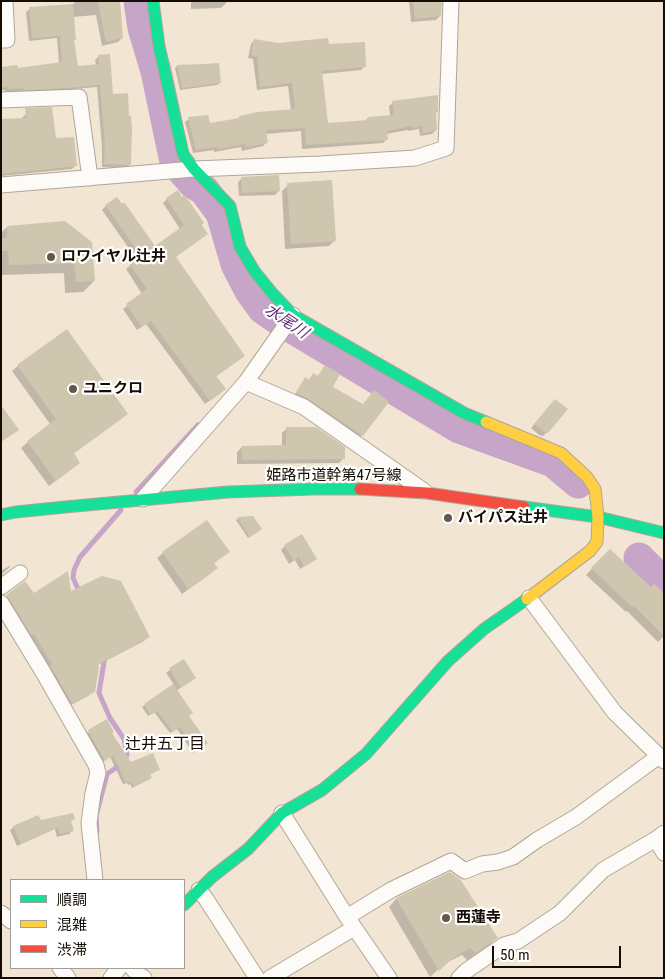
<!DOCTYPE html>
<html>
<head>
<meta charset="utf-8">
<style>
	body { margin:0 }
	#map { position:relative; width:665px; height:979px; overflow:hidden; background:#f2e5d3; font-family:"Roboto Condensed","Noto Sans JP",sans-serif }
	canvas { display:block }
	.frame { position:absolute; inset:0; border:2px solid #150d03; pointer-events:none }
	.legend { position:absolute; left:10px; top:879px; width:175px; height:90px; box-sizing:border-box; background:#fff; border:1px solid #a19e9a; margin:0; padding:6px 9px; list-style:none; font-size:15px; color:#150d03 }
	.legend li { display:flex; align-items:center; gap:10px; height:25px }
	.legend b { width:25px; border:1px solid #a19e9a }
	.scale { position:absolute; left:492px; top:946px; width:129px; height:22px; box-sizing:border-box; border:2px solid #150d03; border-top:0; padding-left:6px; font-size:15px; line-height:18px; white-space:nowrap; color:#150d03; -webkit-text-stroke:4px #fff; paint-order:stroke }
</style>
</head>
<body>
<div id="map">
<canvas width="665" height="979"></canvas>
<div class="frame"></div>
<ul class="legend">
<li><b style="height:6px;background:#16e098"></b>順調</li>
<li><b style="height:6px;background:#ffcf43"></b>混雑</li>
<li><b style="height:6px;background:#f24e42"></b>渋滞</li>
</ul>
<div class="scale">50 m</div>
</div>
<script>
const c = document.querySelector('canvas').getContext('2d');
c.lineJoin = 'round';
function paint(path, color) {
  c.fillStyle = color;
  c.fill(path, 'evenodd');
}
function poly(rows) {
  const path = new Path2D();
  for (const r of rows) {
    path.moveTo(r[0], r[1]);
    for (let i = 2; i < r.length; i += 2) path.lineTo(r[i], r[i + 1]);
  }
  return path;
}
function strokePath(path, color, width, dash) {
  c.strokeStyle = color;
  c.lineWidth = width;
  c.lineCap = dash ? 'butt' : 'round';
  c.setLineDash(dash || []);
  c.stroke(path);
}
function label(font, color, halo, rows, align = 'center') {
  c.font = font + ' "Roboto Condensed","Noto Sans JP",sans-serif';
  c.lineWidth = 4.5;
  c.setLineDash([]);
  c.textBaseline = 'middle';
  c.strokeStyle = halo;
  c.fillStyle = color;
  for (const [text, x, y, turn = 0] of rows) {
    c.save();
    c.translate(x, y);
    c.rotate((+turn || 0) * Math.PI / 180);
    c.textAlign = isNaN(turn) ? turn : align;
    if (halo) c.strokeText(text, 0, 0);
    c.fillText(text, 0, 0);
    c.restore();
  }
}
paint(poly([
	[76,1,111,1,122,38,118,42,102,46,96,15,73,17,75,39,73,41,77,67,96,65,95,60,99,56,112,95,130,164,127,168,102,167,102,148,97,87,53,91,20,92,20,91,5,92,5,90,1,90,1,68,16,70,59,63,57,38,29,41,26,12,30,9,72,5],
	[191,1,227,1,227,2,221,8,191,9],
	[409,1,441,1,440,16,436,20,411,22],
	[254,40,278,44,328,46,365,66,361,70,321,74,327,124,365,121,368,118,390,116,389,106,393,103,435,113,436,130,432,134,420,136,419,129,408,131,408,130,386,134,387,139,383,143,302,149,301,131,265,134,267,142,263,146,242,151,241,147,214,152,214,150,193,153,185,122,189,119,208,125,236,120,240,117,291,111,288,86,257,90,253,59,248,58,251,44],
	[202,65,220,83,217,85,180,90,175,68,177,66],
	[26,114,55,140,76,165,72,169,1,176,1,120,22,119,22,118],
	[242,178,279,191,275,195,239,196,238,182],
	[288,185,335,240,329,246,285,249,282,191],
	[167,199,203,223,175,257,243,356,239,360,215,377,220,393,205,404,146,324,137,330,123,309,142,294,126,269,137,260,102,210,106,206,154,247,180,229,163,203],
	[65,222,94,281,83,292,65,293,64,273,1,275,1,233,7,227],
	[18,366,127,413,121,419,73,454,79,463,73,468,49,486,21,448,50,424,12,371],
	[325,366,331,387,362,435,358,439,293,397,302,383,305,379,308,380,313,375,317,377],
	[551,404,547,432,543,436,539,435,531,428],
	[287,428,344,458,339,463,237,464,237,452,242,447,282,447,282,433],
	[253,518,259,531,248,538,236,520,237,519],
	[285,546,316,559,312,562,300,569,295,560,289,564,281,550],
	[610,550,651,589,664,595,664,636,658,642,627,611,626,612,586,575],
	[228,552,213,564,216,568,210,574,182,594,157,558,163,553],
	[9,566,10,567,1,575,1,571],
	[25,583,33,595,70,593,149,636,144,641,96,666,93,691,88,696,67,707,2,600],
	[183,660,195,678,176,691,188,716,204,746,193,753,177,729,170,733,154,712,148,716,142,707,174,685,166,673],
	[106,721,111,734,131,763,158,770,149,775,150,778,148,780,132,788,130,784,128,785,127,783,123,784,110,757,102,762,86,734],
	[37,816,40,822,73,819,70,822,72,831,69,834,57,837,55,829,17,846,10,830,14,827],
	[450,873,497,937,489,945,467,960,462,955,444,964,430,977,389,907,396,899]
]), '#0003');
strokePath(poly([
	[136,492,198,425],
	[80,593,73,578,74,570,80,557,121,510],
	[97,832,96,816,107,774,120,765,127,755,124,739,110,718,99,693,105,656]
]), '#c7a5c9', 5);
strokePath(poly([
	[139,1,143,28,156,71,175,162,194,184,204,190,221,213,236,264,250,291,263,309,282,322,459,428,553,462,578,483],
	[639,558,664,583]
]), '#c7a5c9', 31);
paint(poly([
	[98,1,120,1,123,38,106,42],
	[413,1,442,1,441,16,415,19],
	[73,4,76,40,74,40,78,66,99,64,98,55,110,54,113,94,128,93,129,116,131,116,132,128,131,165,104,164,105,144,100,85,69,88,23,90,23,88,8,89,8,87,1,88,1,67,17,65,18,68,62,62,60,36,32,38,29,7],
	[328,38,329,44,365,42,366,67,322,71,328,123,368,120,368,117,394,115,392,101,438,95,438,112,436,113,437,130,423,133,422,126,412,128,411,126,387,131,388,140,306,145,305,128,266,130,268,143,246,147,245,144,218,149,217,147,196,150,188,117,208,115,210,123,240,118,239,116,258,112,295,109,292,83,260,87,257,56,251,55,254,39,278,43],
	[219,63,221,83,182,88,177,65,204,64],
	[52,107,56,138,74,137,77,166,1,174,1,119,26,118,25,108],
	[279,175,280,191,242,193,241,177],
	[332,180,336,241,291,244,287,183],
	[178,190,182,197,185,195,204,223,201,224,208,234,176,257,245,356,216,376,226,389,210,401,151,321,142,327,126,304,147,289,129,263,141,256,105,205,117,197,122,204,124,202,155,246,184,225,166,198],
	[65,221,92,242,95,281,76,282,74,263,9,265,8,251,1,251,1,239,7,238,7,226],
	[67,329,128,414,74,453,80,463,56,481,27,441,56,419,17,365],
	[325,365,340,374,333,387,363,404,374,390,389,402,363,436,309,399,296,393,305,377,309,380,313,373,318,376],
	[555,399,568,409,548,433,543,431,534,424],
	[1,405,19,430,1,442],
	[286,427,316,427,345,447,345,459,242,460,242,446,286,445],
	[253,516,262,529,250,537,237,517],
	[207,520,230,552,214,563,218,568,188,589,162,552],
	[302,534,317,559,304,566,299,557,294,561,284,545],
	[610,549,651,587,654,584,664,593,664,636,634,606,632,607,591,568],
	[68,571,71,591,102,576,121,581,150,637,97,665,99,667,95,692,72,703,50,665,52,664,34,634,31,635,9,598,6,595,25,581,34,593],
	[184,659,196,678,181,688,169,668],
	[173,684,193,713,189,716,208,743,197,751,180,727,173,732,157,711,151,715,144,704],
	[107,719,114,732,112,733,131,762,153,753,160,770,150,774,152,778,134,786,133,783,131,784,130,781,126,783,113,755,105,761,88,730],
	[73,813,75,819,71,821,74,831,60,834,58,827,21,844,13,826,38,815,41,820],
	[450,872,460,879,498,938,475,953,470,948,454,957,439,971,396,898]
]), '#cfc6af');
const street = poly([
	[1,40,7,40,5,1],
	[1,100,79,97,90,178],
	[1,185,194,169,320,164,415,158,446,148,451,1],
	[246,382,304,407,424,491],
	[143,499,246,382,293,315],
	[1,587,20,573],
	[529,598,615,713,664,761],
	[1,603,43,672,96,765,98,773,93,793,89,823,95,880],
	[282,813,347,917,389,978],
	[656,839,664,853],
	[199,890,206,899,257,978],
	[1,913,11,921],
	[347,917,391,890,451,861,465,871,482,864,498,862,513,857,537,840,576,817,659,756],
	[60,968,68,978],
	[132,968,139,975,144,978],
	[111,978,119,968],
	[270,978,354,928],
	[459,978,466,971,504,945,518,941,560,913,603,870,656,839,664,833]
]);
const fast = poly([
	[153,1,159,46,183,154,194,169,230,206,240,247,255,272,273,294,293,315,464,413,486,422],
	[524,507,598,517,664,533],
	[1,515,16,512,65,507,228,492,314,489,360,489],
	[184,905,212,877,248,849,282,813,322,790,366,754,448,661,484,629,527,599]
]);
const slow = poly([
	[486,422,561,453,587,477,595,489,598,517,597,542,590,551,527,599]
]);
const jam = poly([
	[360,489,427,493,524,507]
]);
strokePath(street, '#afa698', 17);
strokePath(fast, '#afa698', 13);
strokePath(slow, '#afa698', 13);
strokePath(jam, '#afa698', 13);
strokePath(street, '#fdfbf8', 15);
strokePath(fast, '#16e098', 11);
strokePath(slow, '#ffcf43', 11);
strokePath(jam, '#f24e42', 11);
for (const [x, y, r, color] of [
	[51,257,5,"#62594c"],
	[73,389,5,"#62594c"],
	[448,518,5,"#62594c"],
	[446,918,5,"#62594c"]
]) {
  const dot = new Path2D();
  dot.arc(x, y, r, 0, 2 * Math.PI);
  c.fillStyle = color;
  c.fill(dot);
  strokePath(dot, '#fff', 2);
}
label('bold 15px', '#150d03', '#fff', [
	["ロワイヤル辻井",61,257],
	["ユニクロ",83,389],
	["バイパス辻井",458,518],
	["西蓮寺",456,918]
], 'left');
label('15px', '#150d03', '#fff', [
	["姫路市道幹第47号線",334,476]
]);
label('italic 16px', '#632e75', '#fff', [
	["水尾川",286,322,34]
]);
label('16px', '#150d03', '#fff', [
	["辻井五丁目",165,745]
]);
</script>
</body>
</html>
